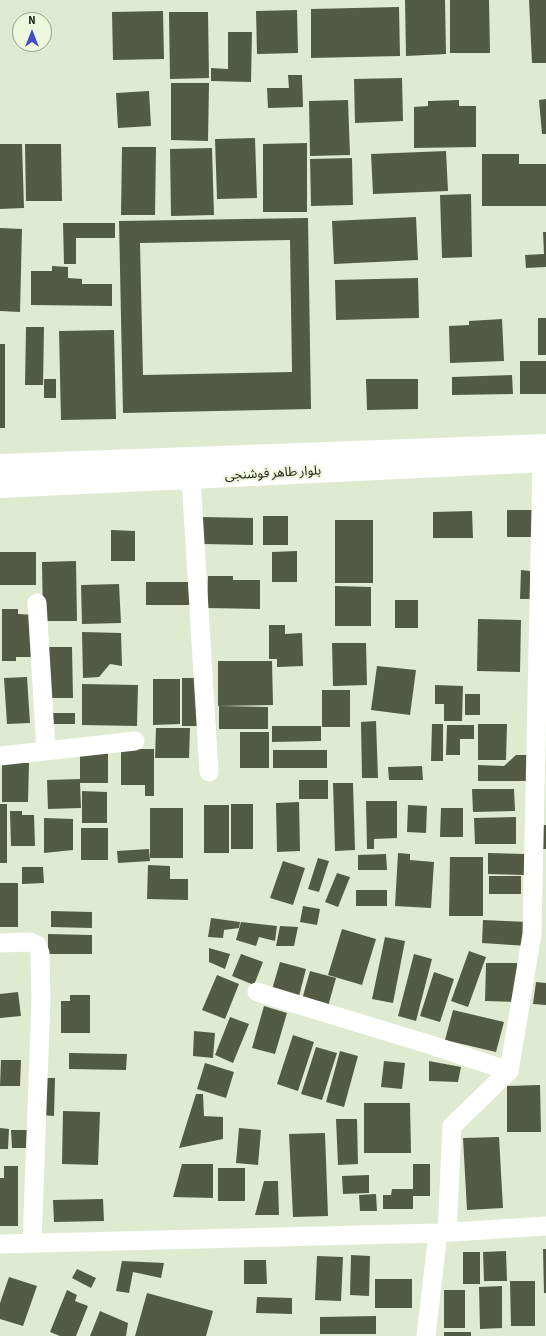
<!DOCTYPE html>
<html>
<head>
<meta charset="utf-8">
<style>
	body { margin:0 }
	#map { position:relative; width:546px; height:1336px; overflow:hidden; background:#e0ead0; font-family:"Source Sans 3",sans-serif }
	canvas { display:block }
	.north { position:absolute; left:12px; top:12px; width:40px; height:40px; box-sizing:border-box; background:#edf7dd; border:1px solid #99a18d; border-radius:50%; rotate:0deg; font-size:11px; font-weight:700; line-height:16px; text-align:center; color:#1c1f16 }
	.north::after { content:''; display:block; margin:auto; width:14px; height:18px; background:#434cc0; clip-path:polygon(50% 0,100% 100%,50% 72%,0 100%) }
</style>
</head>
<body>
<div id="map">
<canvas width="546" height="1336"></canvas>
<div class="north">N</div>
</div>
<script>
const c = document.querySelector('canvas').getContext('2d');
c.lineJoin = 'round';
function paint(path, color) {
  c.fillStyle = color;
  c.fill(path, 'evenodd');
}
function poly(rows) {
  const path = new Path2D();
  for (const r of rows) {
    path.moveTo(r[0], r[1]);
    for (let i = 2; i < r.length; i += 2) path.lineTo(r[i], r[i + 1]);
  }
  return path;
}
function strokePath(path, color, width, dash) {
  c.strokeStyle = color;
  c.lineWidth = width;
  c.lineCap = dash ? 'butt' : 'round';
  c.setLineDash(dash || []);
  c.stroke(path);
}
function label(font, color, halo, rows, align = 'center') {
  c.font = font + ' "Source Sans 3","Noto Sans Arabic",sans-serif';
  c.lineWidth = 4;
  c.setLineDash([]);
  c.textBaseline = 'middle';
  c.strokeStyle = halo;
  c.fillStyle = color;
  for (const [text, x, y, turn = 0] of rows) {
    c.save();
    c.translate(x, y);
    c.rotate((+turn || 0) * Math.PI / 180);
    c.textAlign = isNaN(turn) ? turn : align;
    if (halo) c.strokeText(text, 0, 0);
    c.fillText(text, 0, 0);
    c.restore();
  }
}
paint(poly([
	[405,0,445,0,446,54,406,56],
	[450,0,489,0,490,53,450,53],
	[529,0,546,0,546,63,532,63],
	[399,7,400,56,311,58,311,9],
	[297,10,298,53,257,54,256,11],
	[163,11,164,59,113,60,112,12],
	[169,12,208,12,209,78,170,79],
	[228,32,252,32,251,82,211,81,211,68,228,69],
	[288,75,302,75,303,107,268,108,267,88,289,88],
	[402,78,403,121,355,123,354,79],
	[171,83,209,83,208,141,171,140],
	[149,91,151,126,118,128,116,93],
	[546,99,546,134,542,134,539,100],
	[348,100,350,155,310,156,309,101],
	[459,100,459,106,476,106,476,147,414,148,414,107,428,106,428,101],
	[255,138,257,198,217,199,215,139],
	[307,143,307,212,263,212,263,144],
	[0,144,22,144,24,208,0,209],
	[25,144,61,144,62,201,26,201],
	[122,147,156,147,155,215,121,215],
	[212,148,214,215,171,216,170,149],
	[446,151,448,191,373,194,371,154],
	[482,154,519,154,519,164,546,164,546,206,482,206],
	[352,158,353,205,311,206,310,159],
	[471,194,472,257,442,258,440,195],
	[416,217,418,260,334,264,332,221],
	[308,218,311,409,123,413,119,221],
	[290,240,292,372,143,375,140,243],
	[63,223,115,223,115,238,76,238,76,264,64,264],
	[0,228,22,229,20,312,0,311],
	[543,232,546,232,546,267,526,268,525,255,544,254],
	[52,266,68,267,68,278,82,279,82,284,112,284,112,306,31,305,31,271,52,271],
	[418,278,419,318,336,320,335,280],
	[538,318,546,318,546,355,538,355],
	[502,319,504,361,450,363,449,326,469,325,469,321],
	[26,327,44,327,43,385,25,385],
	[114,330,116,419,61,420,59,331],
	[0,344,5,344,5,428,0,428],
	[520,361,546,361,546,394,520,394],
	[512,375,513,394,452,395,452,377],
	[44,379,56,379,56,398,44,398],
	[366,379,418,379,418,409,367,410],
	[507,510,535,510,535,537,507,537],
	[472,511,473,538,433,538,433,512],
	[263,516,288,516,288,545,263,545],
	[203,517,253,518,253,545,203,544],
	[335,520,373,520,373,583,335,583],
	[111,530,135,531,135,561,111,561],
	[297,551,297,582,272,582,272,552],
	[0,552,36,552,36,585,0,585],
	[76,561,77,621,43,621,42,562],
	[521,570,530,571,530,599,520,599],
	[208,576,233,576,233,580,260,580,260,609,207,608],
	[146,582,191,582,191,605,146,605],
	[119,584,121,623,82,624,81,585],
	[335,586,371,587,371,626,335,626],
	[395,600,418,600,418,628,395,628],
	[2,609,18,609,18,614,35,615,34,657,16,657,16,661,2,661],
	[478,619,521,620,520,672,477,671],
	[269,625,285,625,285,634,302,633,303,666,277,667,277,659,269,659],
	[82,632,121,633,122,666,110,664,99,677,83,678],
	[332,643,366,643,367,685,333,686],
	[43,647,72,647,73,698,43,698],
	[218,661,272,661,273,705,218,706],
	[377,666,416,670,410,715,371,710],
	[27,677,30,723,7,724,4,678],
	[182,678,200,678,200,726,182,726],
	[153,679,180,679,180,724,153,725],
	[82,684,138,685,137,726,82,725],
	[435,685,463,686,462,721,444,721,444,704,435,704],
	[322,690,350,690,350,727,322,727],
	[465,694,480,694,480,715,465,715],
	[219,706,268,707,268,729,219,729],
	[48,713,75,713,75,724,48,724],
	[376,721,378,778,362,778,361,722],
	[432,724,443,724,443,761,431,761],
	[478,724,507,724,506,760,478,760],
	[447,725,474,725,474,739,460,739,460,755,446,755],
	[272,726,321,726,321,741,272,742],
	[156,728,190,728,189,758,155,758],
	[240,732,269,732,269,768,240,768],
	[121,749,154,749,154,796,145,796,145,785,121,785],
	[273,750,327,750,327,768,273,768],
	[80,753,108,753,108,783,80,783,81,808,48,809,47,780,80,779],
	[516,755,533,755,532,781,478,781,478,765,504,766],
	[2,763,29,763,28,802,2,802],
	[422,766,423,780,389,780,388,767],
	[299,780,328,780,328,799,299,799],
	[333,783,353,783,355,850,335,851],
	[472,789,514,789,515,811,473,812],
	[82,791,107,792,107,823,82,823],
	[366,801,397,801,397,838,374,839,374,849,367,849],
	[299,802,300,851,277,852,276,803],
	[0,804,7,804,7,863,0,863],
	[231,804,253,804,253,849,231,849],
	[204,805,229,805,229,853,204,853],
	[408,805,427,806,426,833,407,832],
	[150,808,183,808,183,858,150,858],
	[441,808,463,808,463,837,440,837],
	[10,811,22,811,22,815,34,815,35,846,11,846],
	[516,817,516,844,475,844,474,818],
	[44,818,73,819,73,850,44,853],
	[538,825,546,825,546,849,538,849],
	[81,828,108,828,108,860,81,860],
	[149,849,150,861,118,863,117,851],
	[398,853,410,854,410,860,434,862,431,908,395,906],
	[488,853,525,854,524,875,488,874],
	[386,854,387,870,358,870,358,855],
	[450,857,483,857,483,916,449,916],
	[318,858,329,861,319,892,308,889],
	[283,861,305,868,293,905,270,898],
	[148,865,170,866,170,879,188,879,188,900,147,899],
	[22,867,43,867,44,883,22,884],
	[337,873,350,877,338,907,325,902],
	[489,876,521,876,521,894,489,894],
	[0,883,18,883,18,927,0,927],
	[356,890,387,890,387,906,356,906],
	[303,906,320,909,317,925,300,922],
	[51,911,92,912,92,928,51,927],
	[211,918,240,922,239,928,224,930,223,938,208,937],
	[483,920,528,922,527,946,482,943],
	[241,922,277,926,275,941,259,937,256,946,236,940],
	[280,926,298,927,294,946,276,946],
	[342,929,376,939,362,985,328,975],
	[48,934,92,935,92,954,48,954],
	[385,937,405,941,393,1003,372,999],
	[209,948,230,954,225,969,209,962],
	[469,951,486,957,468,1007,451,1001],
	[241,954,263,962,254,985,232,976],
	[414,954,432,959,416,1021,398,1016],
	[280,962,306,969,298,1000,271,993],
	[486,963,517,963,517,1002,485,1001],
	[310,971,336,978,327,1010,301,1003],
	[434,972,454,979,440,1022,420,1016],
	[217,975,239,984,225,1019,202,1010],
	[536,982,546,983,546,1005,533,1004],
	[18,992,21,1016,0,1018,0,994],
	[70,995,90,995,90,1033,61,1033,61,1001,70,1001],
	[264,1006,287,1013,275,1054,252,1048],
	[453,1010,504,1022,496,1052,445,1040],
	[230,1017,249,1024,233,1063,215,1055],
	[194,1031,215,1033,213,1058,193,1056],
	[293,1035,314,1042,298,1091,277,1084],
	[316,1047,337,1053,322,1100,301,1094],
	[340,1051,358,1056,344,1107,326,1102],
	[69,1053,127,1054,126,1070,69,1069],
	[1,1060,21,1060,20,1086,0,1086],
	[384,1061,405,1063,402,1089,381,1087],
	[429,1061,461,1067,458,1082,429,1081],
	[205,1063,234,1072,226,1098,197,1089],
	[41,1078,55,1078,54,1116,40,1115],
	[540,1085,541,1132,507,1132,507,1086],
	[196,1094,203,1094,204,1116,223,1117,223,1139,179,1148],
	[364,1103,410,1103,411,1153,364,1153],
	[63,1111,100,1112,98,1165,62,1164],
	[336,1119,357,1119,358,1164,338,1165],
	[0,1128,9,1129,8,1149,0,1149],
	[239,1128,261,1130,258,1165,236,1163],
	[11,1130,27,1130,27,1148,12,1148],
	[325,1133,328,1216,293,1217,289,1134],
	[499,1137,503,1208,467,1210,463,1138],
	[182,1164,213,1164,213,1198,173,1197],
	[413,1164,430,1164,430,1196,413,1196,413,1209,383,1209,383,1195,391,1195,392,1189,413,1189],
	[4,1166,18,1166,18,1226,0,1226,0,1178,4,1178],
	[218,1168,245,1168,245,1201,218,1201],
	[369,1175,369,1193,343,1194,342,1176],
	[264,1181,278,1181,279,1215,255,1215],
	[376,1194,377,1211,360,1211,359,1195],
	[103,1199,104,1221,54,1222,53,1200],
	[543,1249,546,1249,546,1293,544,1293],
	[506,1251,507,1281,484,1281,483,1252],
	[463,1252,480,1252,480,1284,463,1284],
	[351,1255,370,1256,369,1296,350,1295],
	[317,1256,343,1257,341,1301,315,1300],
	[244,1260,266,1260,267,1284,244,1284],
	[122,1261,164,1263,161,1278,133,1272,129,1293,116,1291],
	[77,1269,96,1278,91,1288,72,1278],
	[9,1277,37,1286,23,1326,0,1319,0,1303],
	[375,1279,412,1279,412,1308,375,1308],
	[510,1281,535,1281,535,1326,511,1326],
	[502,1286,502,1328,480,1329,479,1287],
	[67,1290,77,1295,75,1301,88,1306,76,1336,60,1336,50,1332],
	[444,1290,465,1290,465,1328,444,1328],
	[147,1293,213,1311,206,1336,135,1336],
	[257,1297,292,1298,292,1314,256,1313],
	[100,1311,128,1323,126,1336,90,1336],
	[376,1316,376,1334,320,1334,320,1317],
	[444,1332,471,1332,471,1336,444,1336]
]), '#535b45');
strokePath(poly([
	[191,478,209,772],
	[37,603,46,751],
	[0,756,135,741],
	[0,943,30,942,37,945,40,953,41,1000,32,1243],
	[257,992,431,1045,509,1071],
	[447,1232,452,1126,509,1071,532,934,542,461],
	[0,1244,438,1233,546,1226],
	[426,1336,438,1233]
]), '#fff', 19);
strokePath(poly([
	[0,465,546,445],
	[0,487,546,461]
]), '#fff', 22);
label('13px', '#1c1f16', '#edf7dd', [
	["بلوار طاهر فوشنجی",273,474,-3]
]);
</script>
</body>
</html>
